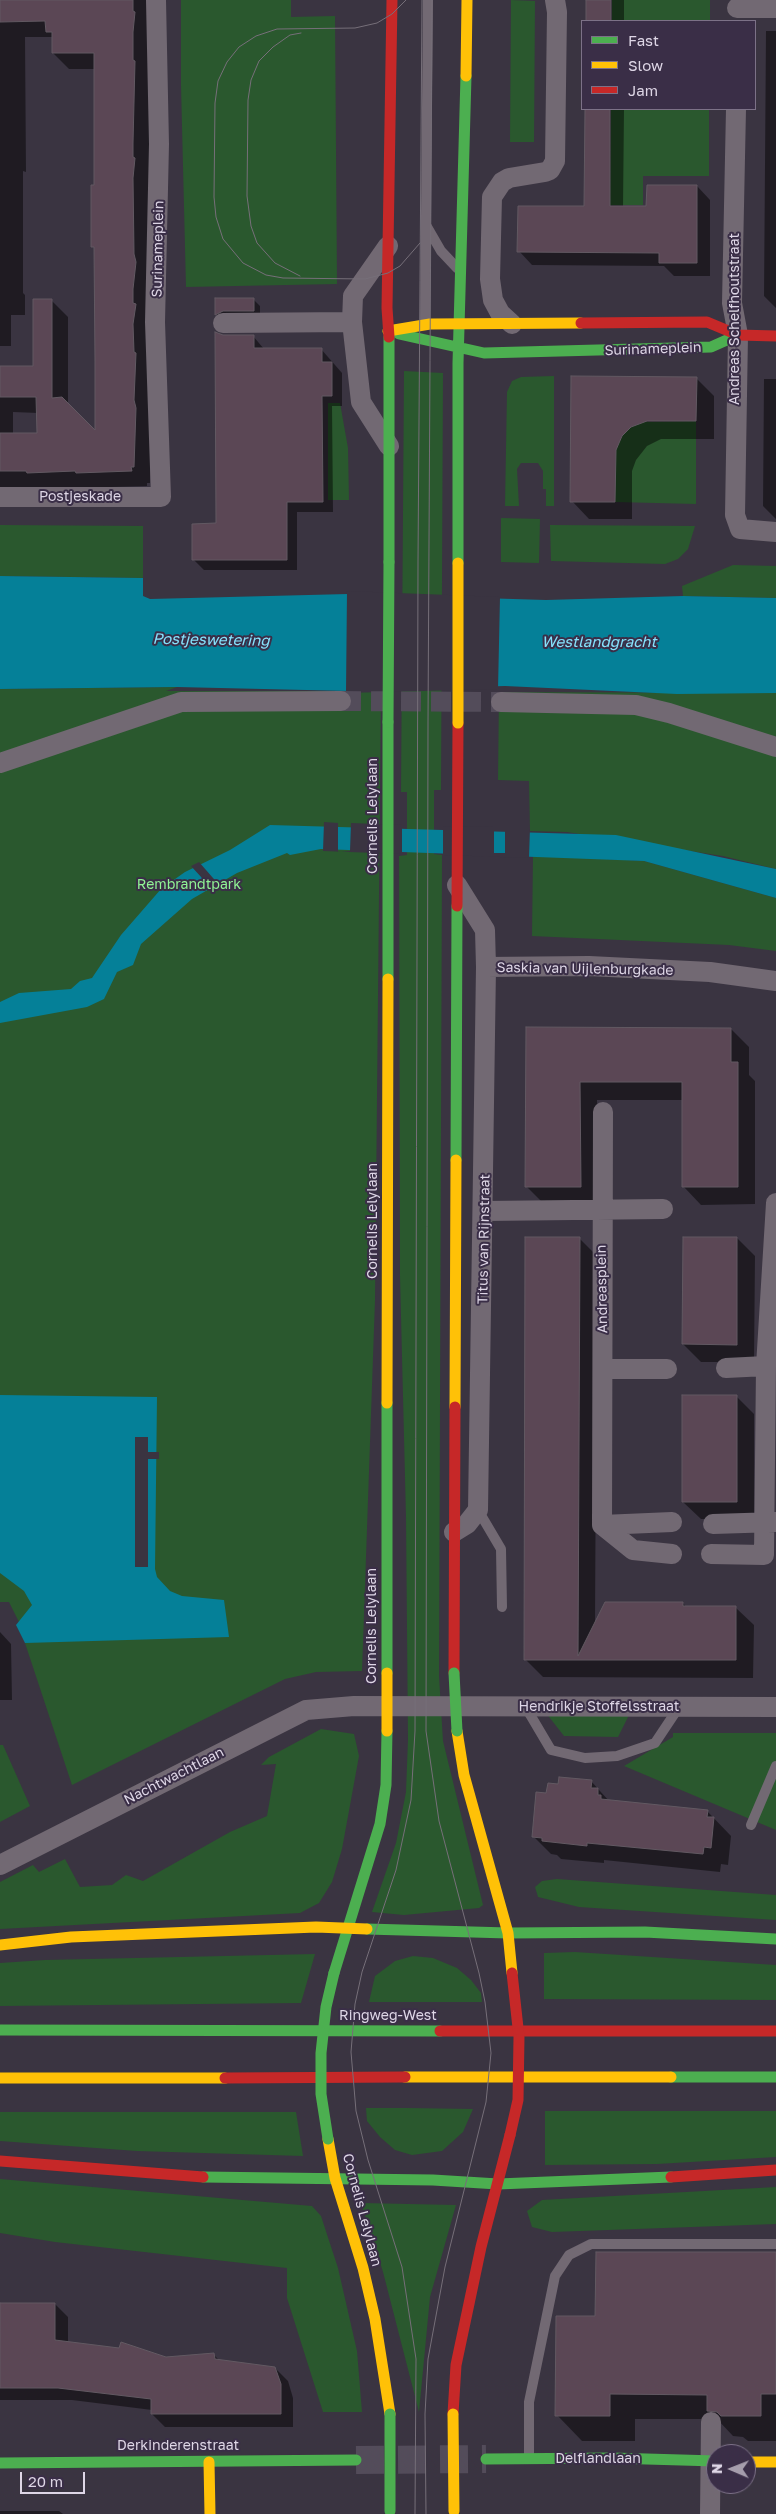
<!DOCTYPE html>
<html>
<head>
<meta charset="utf-8">
<style>
	body { margin:0 }
	#map { position:relative; width:776px; height:2514px; overflow:hidden; background:#3a3441; font-family:"Golos Text",sans-serif }
	canvas { display:block }
	.legend { position:absolute; left:581px; top:20px; width:175px; height:90px; box-sizing:border-box; background:#3a2e47; border:1px solid #7c7187; margin:0; padding:6px 9px; list-style:none; font-size:15px; color:#ded6e6 }
	.legend li { display:flex; align-items:center; gap:10px; height:25px }
	.legend b { width:25px; border:1px solid #7c7187 }
	.north { position:absolute; left:706px; top:2444px; width:50px; height:50px; box-sizing:border-box; background:#3a2e47; border:1px solid #7c7187; border-radius:50%; rotate:271deg; font-size:14px; font-weight:700; line-height:20px; text-align:center; color:#ded6e6 }
	.north::after { content:''; display:block; margin:auto; width:18px; height:22px; background:#a59dac; clip-path:polygon(50% 0,100% 100%,50% 72%,0 100%) }
	.scale { position:absolute; left:20px; top:2472px; width:65px; height:22px; box-sizing:border-box; border:2px solid #ded6e6; border-top:0; padding-left:6px; font-size:15px; line-height:18px; white-space:nowrap; color:#ded6e6; -webkit-text-stroke:4px #3a2e47; paint-order:stroke }
</style>
</head>
<body>
<div id="map">
<canvas width="776" height="2514"></canvas>
<ul class="legend">
<li><b style="height:6px;background:#4caf50"></b>Fast</li>
<li><b style="height:6px;background:#ffc107"></b>Slow</li>
<li><b style="height:6px;background:#c62828"></b>Jam</li>
</ul>
<div class="north">N</div>
<div class="scale">20 m</div>
</div>
<script>
const c = document.querySelector('canvas').getContext('2d');
c.lineJoin = 'round';
function paint(path, color) {
  c.fillStyle = color;
  c.fill(path, 'evenodd');
}
function poly(rows) {
  const path = new Path2D();
  for (const r of rows) {
    path.moveTo(r[0], r[1]);
    for (let i = 2; i < r.length; i += 2) path.lineTo(r[i], r[i + 1]);
  }
  return path;
}
function strokePath(path, color, width, dash) {
  c.strokeStyle = color;
  c.lineWidth = width;
  c.lineCap = dash ? 'butt' : 'round';
  c.setLineDash(dash || []);
  c.stroke(path);
}
function label(font, color, halo, rows, align = 'center') {
  c.font = font + ' "Golos Text",sans-serif';
  c.lineWidth = 4;
  c.setLineDash([]);
  c.textBaseline = 'middle';
  c.strokeStyle = halo;
  c.fillStyle = color;
  for (const [text, x, y, turn = 0] of rows) {
    c.save();
    c.translate(x, y);
    c.rotate((+turn || 0) * Math.PI / 180);
    c.textAlign = isNaN(turn) ? turn : align;
    if (halo) c.strokeText(text, 0, 0);
    c.fillText(text, 0, 0);
    c.restore();
  }
}
paint(poly([
	[181,0,291,0,291,17,335,16,337,284,186,287,181,86],
	[511,0,535,1,534,142,510,142],
	[612,0,710,0,710,21,612,21],
	[611,109,709,109,709,176,643,176,643,205,610,205],
	[404,371,443,373,441,790,434,790,434,854,442,855,439,1676,443,1741,483,1905,479,1908,404,1915,372,1912,396,1843,406,1792,408,1740,406,1517,400,1276,399,856,407,855,407,792,401,792],
	[554,376,554,506,546,506,546,489,543,489,543,471,538,463,521,463,517,469,519,506,505,506,507,392,512,381,521,377],
	[328,403,340,403,348,448,349,500,328,500],
	[696,421,696,504,615,502,615,453,622,436,631,427,642,422],
	[501,518,540,519,539,563,501,562],
	[0,525,143,526,143,578,0,576],
	[550,525,695,526,688,549,678,559,665,564,551,561],
	[733,565,776,566,776,598,683,596,682,586],
	[177,687,166,691,381,691,375,1300,362,1671,316,1672,285,1679,72,1785,25,1643,29,1642,9,1602,0,1602,0,689],
	[499,692,776,693,776,869,723,856,567,832,530,831,529,781,498,780],
	[533,855,644,861,776,898,776,951,729,945,532,936],
	[539,1704,634,1705,618,1737,564,1736],
	[321,1729,354,1734,359,1756,342,1849,332,1882,319,1903,300,1913,0,1929,0,1882,33,1865,39,1872,65,1859,80,1887,112,1885,126,1875,143,1881,230,1832,267,1816,276,1764,261,1765,269,1757],
	[673,1733,776,1733,776,1830,624,1766,673,1737],
	[0,1745,3,1745,30,1806,0,1822],
	[557,1879,776,1895,776,1920,579,1907,538,1897,535,1887,542,1881],
	[575,1952,776,1965,776,2000,544,1999,544,1953],
	[315,1954,301,2003,0,2006,0,1963,45,1960],
	[413,1956,433,1958,457,1968,471,1980,481,1993,482,2002,369,2002,375,1976,395,1961],
	[366,2108,407,2108,473,2109,463,2132,442,2151,412,2155,395,2150,380,2137,367,2121],
	[545,2111,776,2111,776,2157,657,2164,545,2165],
	[0,2112,296,2112,303,2156,137,2151,0,2141],
	[0,2179,312,2206,321,2216,338,2268,357,2351,362,2412,323,2412,287,2298,287,2268,55,2242,0,2233],
	[776,2187,776,2224,552,2232,532,2227,527,2211,542,2200],
	[361,2203,456,2205,430,2297,419,2412,383,2272]
]), '#2a582e');
paint(poly([
	[0,576,143,578,143,596,150,599,348,594,546,600,683,596,776,598,776,693,677,694,505,686,349,691,177,687,0,689],
	[270,825,616,835,776,869,776,898,644,861,321,849,290,855,287,853,237,873,192,899,141,944,133,965,117,972,104,999,87,1007,0,1023,0,1002,19,993,71,989,80,981,92,978,121,935,161,889,185,872,230,850],
	[0,1395,157,1397,155,1569,157,1577,170,1591,182,1596,224,1600,229,1637,25,1643,16,1625,32,1605,24,1591,0,1573]
]), '#058098');
paint(poly([
	[347,591,500,597,498,689,346,693],
	[324,822,338,823,338,852,350,851,351,823,402,825,402,854,323,851],
	[443,826,494,827,494,853,505,853,505,828,530,828,529,858,443,855],
	[199,862,220,886,213,890,191,866],
	[135,1437,148,1437,148,1452,159,1452,159,1459,148,1459,148,1567,135,1567]
]), '#3a3441');
paint(poly([
	[0,0,148,0,151,78,149,160,151,370,150,483,147,483,147,486,112,487,111,488,0,488,0,368,35,368,52,301,68,317,68,405,96,433,96,249,93,246,96,187,95,69,69,69,53,53,53,37,25,37,26,172,23,171,23,293,25,295,25,315,11,315,11,346,0,346],
	[13,412,38,413,38,434,13,434],
	[587,0,624,0,624,21,587,21],
	[766,31,776,31,776,308,764,296],
	[586,109,624,109,623,207,647,208,697,186,710,200,710,276,674,276,664,266,532,265,519,251,585,207],
	[216,299,253,299,260,306,260,317,223,320,216,314],
	[223,336,253,336,264,349,321,349,342,373,342,406,332,406,333,512,297,512,297,570,204,570,194,560,217,525],
	[572,377,696,378,714,396,714,439,661,439,647,446,636,460,632,471,632,519,589,519,572,501],
	[764,379,776,379,776,519,763,506],
	[527,1029,731,1029,749,1047,749,1075,755,1081,755,1204,701,1205,684,1187,683,1100,597,1100,598,1204,544,1204,526,1186],
	[579,1238,597,1256,595,1624,683,1603,686,1607,736,1608,754,1625,753,1678,543,1677,525,1659],
	[737,1238,755,1256,754,1362,701,1362,683,1344],
	[736,1396,754,1414,754,1519,701,1519,683,1502],
	[0,1632,11,1644,12,1700,0,1700],
	[591,1781,609,1801,707,1811,731,1836,728,1865,721,1864,720,1872,604,1860,604,1863,561,1859,557,1855,551,1854,533,1836,547,1795,559,1785],
	[776,2253,776,2441,748,2441,743,2437,733,2436,717,2419,635,2419,635,2441,582,2441,557,2415,596,2317],
	[0,2304,55,2304,68,2317,68,2343,166,2358,214,2355,220,2361,275,2368,288,2381,293,2398,293,2427,165,2427,152,2414,152,2410,72,2400,0,2400],
	[0,2511,59,2511,63,2514,0,2514]
]), '#0007');
const building = poly([
	[0,0,133,0,133,11,135,12,133,32,133,60,135,61,133,143,133,157,135,158,133,178,134,254,136,262,133,289,133,303,136,304,133,324,134,352,136,353,134,400,136,408,134,467,131,467,132,471,76,473,75,471,27,473,26,471,0,471,0,433,37,433,36,397,0,397,0,366,33,366,33,299,52,299,52,398,62,397,95,430,95,362,94,247,91,247,91,185,94,185,94,53,52,53,52,32,46,32,45,21,0,22,0,0],
	[586,0,611,0,611,21,586,21,586,0],
	[585,109,610,109,610,206,646,206,647,185,697,185,697,263,659,263,659,253,517,252,518,206,584,206,585,109],
	[215,298,254,298,254,311,223,311,215,315,215,298],
	[215,332,223,335,254,335,254,348,322,348,322,362,332,362,332,396,322,396,323,502,287,502,287,560,192,560,192,524,216,523,215,332],
	[571,376,697,377,696,421,647,421,631,427,622,436,616,450,615,502,570,502,571,376],
	[526,1027,731,1028,731,1062,738,1062,738,1187,682,1187,682,1082,580,1082,581,1187,525,1187,526,1027],
	[525,1237,580,1237,578,1656,605,1602,683,1602,683,1606,736,1606,736,1660,524,1660,525,1237],
	[683,1237,737,1237,737,1345,682,1344,683,1237],
	[682,1395,737,1395,737,1502,682,1502,682,1395],
	[559,1777,592,1780,591,1788,598,1788,598,1795,601,1795,601,1799,708,1810,707,1817,714,1817,711,1848,704,1847,703,1854,587,1843,587,1846,542,1841,542,1838,532,1837,536,1792,546,1793,548,1783,558,1784,559,1777],
	[596,2252,776,2252,776,2394,761,2394,761,2416,721,2416,717,2412,707,2411,707,2395,610,2394,610,2416,555,2416,556,2316,595,2316,596,2252],
	[0,2303,55,2303,55,2340,119,2348,121,2342,166,2357,214,2353,215,2359,275,2367,281,2384,281,2414,151,2414,151,2399,58,2388,0,2388,0,2303]
]);
paint(building, '#5b4755');
strokePath(building, '#625962', 1);
strokePath(poly([
	[341,701,501,702]
]), '#534c5a', 20, [20, 10]);
strokePath(poly([
	[356,2460,486,2459]
]), '#534c5a', 28, [28, 14]);
strokePath(poly([
	[426,225,441,251,457,268],
	[425,324,428,0],
	[478,1510,501,1549,502,1607],
	[525,1706,551,1750,585,1758,617,1756,655,1743,679,1707],
	[751,1825,776,1766],
	[529,2458,529,2402,555,2276,569,2255,591,2244,776,2244]
]), '#726973', 10);
strokePath(poly([
	[737,8,776,8],
	[736,109,732,303,738,335,735,515,740,529,776,532],
	[388,246,353,296,352,322,361,402,389,446],
	[223,323,352,322],
	[512,324,500,313,493,300,490,279,492,197,502,182,509,178,545,172,550,170,555,161,557,12,555,0],
	[0,497,161,497,155,322,159,144,156,0],
	[501,702,636,705,669,713,776,747],
	[0,763,181,702,341,701],
	[486,967,589,966,710,972,776,981],
	[603,1112,602,1525,633,1550,672,1554],
	[484,1211,663,1209],
	[726,1368,766,1366],
	[603,1369,667,1369],
	[713,1524,776,1522],
	[602,1525,672,1522],
	[454,1532,467,1524,478,1510,486,967,485,930,457,885],
	[711,1554,764,1555,766,1366,776,1203],
	[0,1865,306,1710,354,1706,776,1707],
	[710,2514,711,2422]
]), '#726973', 20);
strokePath(poly([
	[399,334,484,353,711,347,738,335],
	[389,337,389,562],
	[458,563,458,363,466,76],
	[388,979,388,722],
	[456,1160,457,906],
	[387,1673,387,1403],
	[367,1929,508,1933,645,1932,776,1939],
	[334,1973,380,1824,386,1785,387,1731],
	[0,2030,440,2031],
	[671,2077,776,2077],
	[203,2177,433,2180,498,2184,671,2177],
	[486,2459,612,2458,716,2461],
	[0,2463,356,2460]
]), '#4caf50', 11);
strokePath(poly([
	[466,76,467,0],
	[388,331,430,324,581,323],
	[387,1403,388,979],
	[455,1407,456,1160],
	[457,1731,464,1775,508,1933,512,1973],
	[0,1945,71,1937,316,1927,367,1929],
	[405,2077,671,2077],
	[0,2078,225,2078],
	[328,2139,335,2178,363,2268,375,2319,390,2414],
	[209,2462,210,2514],
	[746,2462,776,2462]
]), '#ffc107', 11);
strokePath(poly([
	[581,323,707,322,738,335,776,336],
	[389,337,387,308,392,0],
	[457,906,458,723],
	[454,1673,455,1407],
	[440,2031,776,2031],
	[225,2078,405,2077],
	[0,2161,203,2177],
	[671,2177,776,2170],
	[453,2414,456,2365,481,2247,510,2135]
]), '#c62828', 11);
strokePath(poly([
	[406,0,392,14,377,23,355,28,277,29,256,36,239,47,227,62,218,81,215,103,214,197,216,217,223,239,243,263,266,275,283,278,365,279,388,273,400,266,420,243],
	[300,276,275,263,257,243,251,226,247,196,248,100,251,80,259,61,273,47,290,35,301,33],
	[415,2514,416,2359,402,2267,368,2160,356,2111,351,2052,355,2004,362,1972,396,1870,411,1800,415,1731,418,562,422,0],
	[426,2514,425,2414,428,2359,445,2267,486,2102,491,2053,485,2002,479,1973,439,1821,426,1731,428,722,432,0]
]), '#766f79', 1);
strokePath(poly([
	[388,722,389,562],
	[454,1673,457,1731],
	[328,2139,321,2094,321,2053,326,2007,334,1973],
	[390,2414,390,2511]
]), '#4caf50', 11);
strokePath(poly([
	[458,563,458,723],
	[387,1673,387,1731],
	[453,2414,454,2511]
]), '#ffc107', 11);
strokePath(poly([
	[510,2135,518,2100,519,2037,512,1973]
]), '#c62828', 11);
label('14px', '#ded6e6', '#3a2e47', [
	["Surinameplein",158,249,-89],
	["Andreas Schelfhoutstraat",735,319,-90],
	["Surinameplein",653,349,-2],
	["Postjeskade",80,497],
	["Cornelis Lelylaan",373,816,-90],
	["Saskia van Uijlenburgkade",585,969,1],
	["Cornelis Lelylaan",373,1221,-90],
	["Titus van Rijnstraat",484,1239,-89],
	["Andreasplein",602,1289,-91],
	["Cornelis Lelylaan",372,1626,-90],
	["Hendrikje Stoffelsstraat",599,1707],
	["Nachtwachtlaan",174,1776,-27],
	["Ringweg-West",388,2016],
	["Cornelis Lelylaan",362,2210,75],
	["Derkinderenstraat",178,2446],
	["Delflandlaan",598,2459]
]);
label('14px', '#90f495', '#3a2e47', [
	["Rembrandtpark",189,885]
]);
label('italic 15px', '#86e3fd', '#3a2e47', [
	["Postjeswetering",211,640,1],
	["Westlandgracht",599,642]
]);
</script>
</body>
</html>
